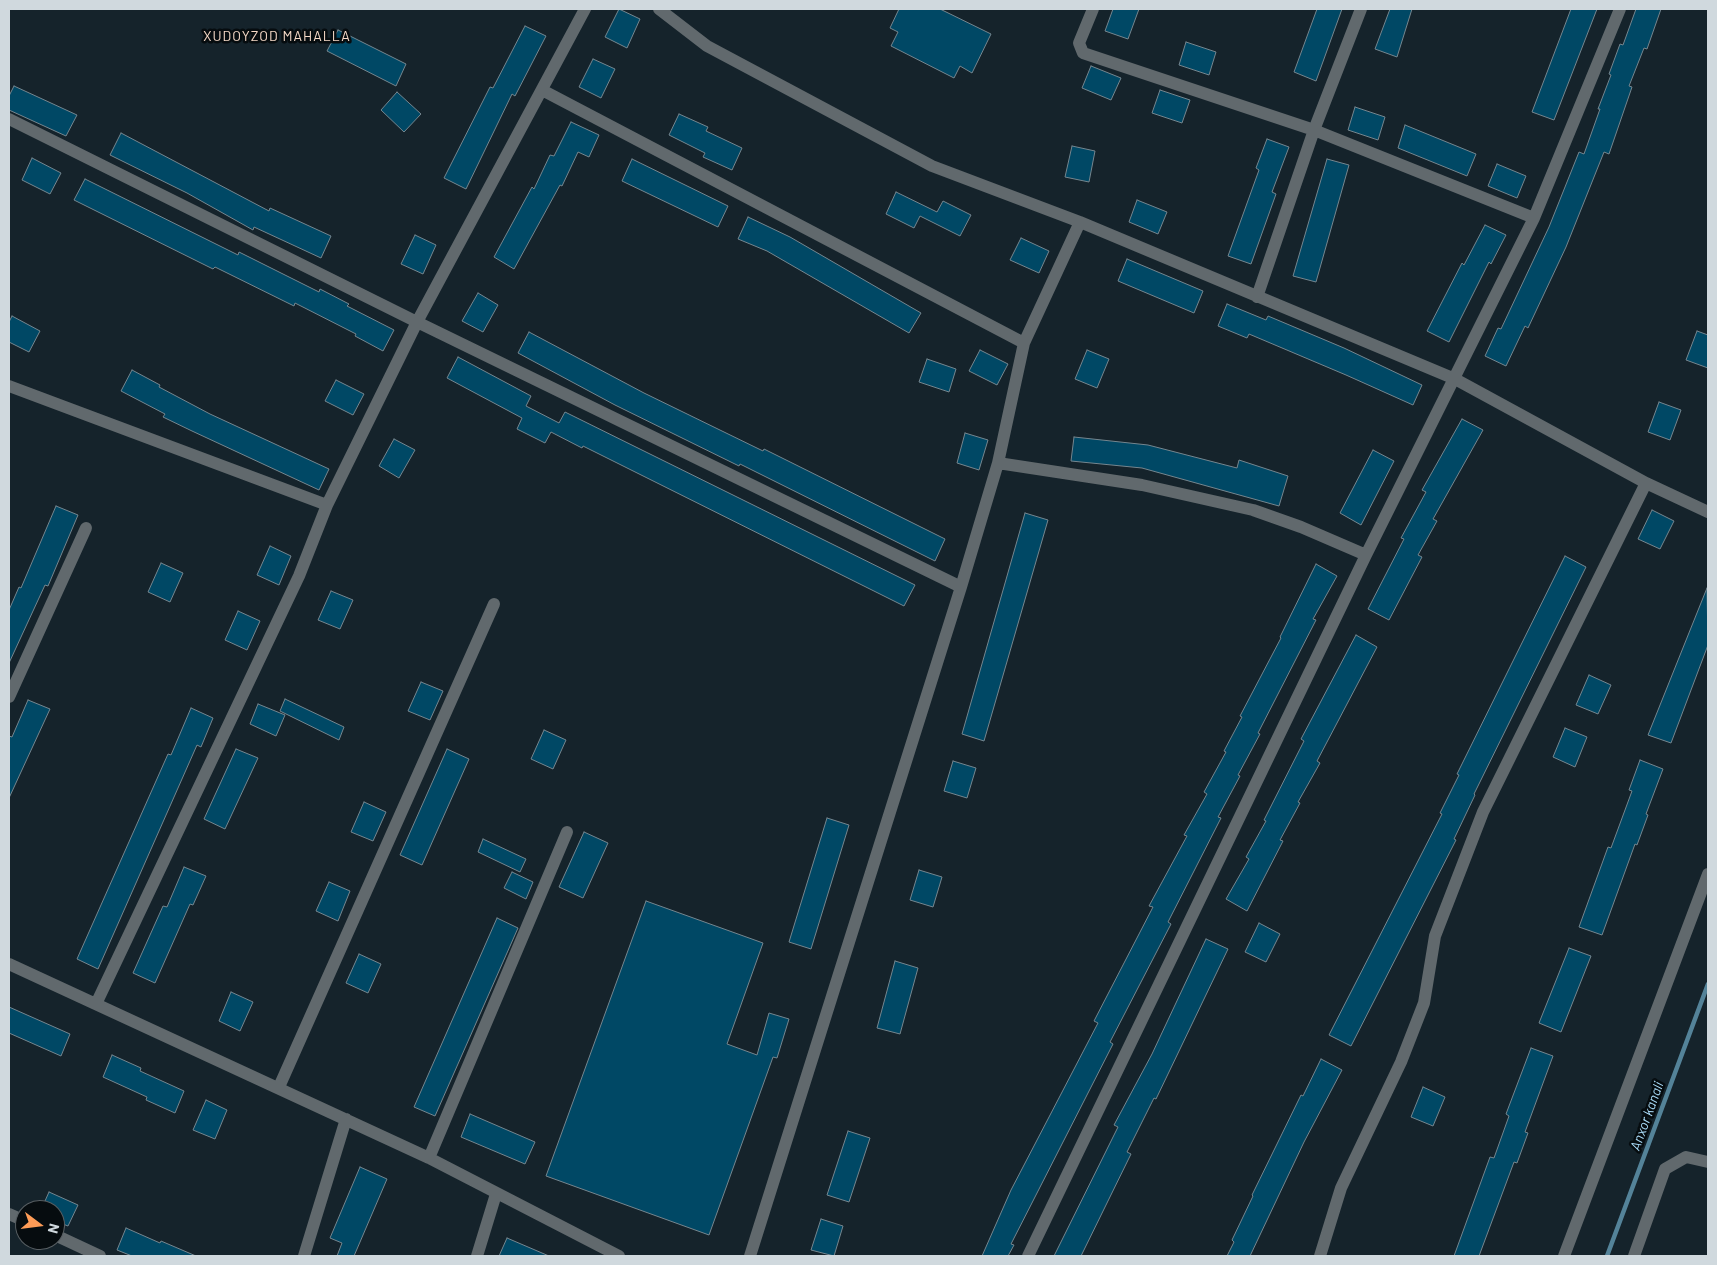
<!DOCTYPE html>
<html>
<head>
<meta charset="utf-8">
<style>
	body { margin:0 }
	#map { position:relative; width:1717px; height:1265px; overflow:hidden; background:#15232b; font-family:Barlow,sans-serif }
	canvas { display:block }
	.frame { position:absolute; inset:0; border:10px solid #d0d9de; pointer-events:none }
	.north { position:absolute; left:15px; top:1200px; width:50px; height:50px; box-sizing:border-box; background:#060c0f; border:1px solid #575e62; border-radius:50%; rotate:105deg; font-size:14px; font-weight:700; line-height:20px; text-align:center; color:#d0d9de }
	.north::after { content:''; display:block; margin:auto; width:18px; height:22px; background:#fe9c57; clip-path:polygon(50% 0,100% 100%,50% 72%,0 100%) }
</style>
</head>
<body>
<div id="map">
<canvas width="1717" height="1265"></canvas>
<div class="frame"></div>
<div class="north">N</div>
</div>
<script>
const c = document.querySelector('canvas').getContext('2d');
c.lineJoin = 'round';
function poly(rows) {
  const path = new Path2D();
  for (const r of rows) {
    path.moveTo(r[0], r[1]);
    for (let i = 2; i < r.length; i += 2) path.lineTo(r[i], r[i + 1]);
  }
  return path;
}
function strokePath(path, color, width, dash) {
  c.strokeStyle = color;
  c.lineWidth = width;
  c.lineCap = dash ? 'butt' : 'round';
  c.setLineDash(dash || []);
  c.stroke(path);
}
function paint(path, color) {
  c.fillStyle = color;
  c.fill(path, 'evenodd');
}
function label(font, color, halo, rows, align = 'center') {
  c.font = font + ' Barlow,sans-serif';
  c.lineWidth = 5;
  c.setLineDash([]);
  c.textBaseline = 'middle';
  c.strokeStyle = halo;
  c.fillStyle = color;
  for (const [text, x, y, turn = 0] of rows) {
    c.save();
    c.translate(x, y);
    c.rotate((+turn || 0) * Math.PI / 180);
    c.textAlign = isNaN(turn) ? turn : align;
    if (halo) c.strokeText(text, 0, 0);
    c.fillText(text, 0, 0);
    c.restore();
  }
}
strokePath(poly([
	[1607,1256,1708,984]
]), '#548399', 4.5);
const building = poly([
	[619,9,640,19,627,48,605,37,619,9],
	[899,9,940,9,991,34,972,73,960,66,954,78,891,46,898,32,890,28,899,9],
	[1113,9,1139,9,1128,39,1105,31,1113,9],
	[1317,9,1342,9,1316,81,1294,72,1317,9],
	[1390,9,1412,9,1397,57,1375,49,1390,9],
	[1571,9,1597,9,1554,120,1532,112,1571,9],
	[1636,9,1661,9,1647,49,1644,48,1629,86,1632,87,1609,154,1604,152,1566,247,1528,328,1525,326,1506,366,1485,356,1498,328,1501,329,1549,227,1579,152,1584,154,1600,109,1598,109,1611,75,1609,74,1620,44,1623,45,1636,9],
	[525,26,546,36,515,96,512,94,466,189,444,178,490,87,493,88,525,26],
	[338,30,406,64,396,86,327,51,338,30],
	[1186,42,1216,52,1209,75,1179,65,1186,42],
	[593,59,615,69,601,98,579,87,593,59],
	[1091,66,1121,78,1111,100,1082,88,1091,66],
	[14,86,77,115,66,136,9,110,9,96,14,86],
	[1160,90,1190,100,1182,123,1152,113,1160,90],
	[397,92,421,114,404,132,381,110,397,92],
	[1355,107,1385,117,1378,140,1348,130,1355,107],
	[679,114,708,127,706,131,742,148,732,170,703,157,705,153,669,135,679,114],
	[571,122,599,135,589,157,578,152,562,186,560,185,514,269,494,257,532,187,534,189,550,155,554,156,571,122],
	[1405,125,1476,154,1467,176,1398,148,1405,125],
	[121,133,269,211,270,208,331,236,321,258,254,227,253,230,187,193,110,155,121,133],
	[1267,139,1289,147,1272,192,1276,194,1251,264,1228,256,1259,170,1256,168,1267,139],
	[1072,146,1095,151,1089,182,1065,177,1072,146],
	[32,158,61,173,50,194,22,180,32,158],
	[632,159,728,206,718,227,622,181,632,159],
	[1327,159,1349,165,1316,282,1293,276,1327,159],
	[1497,164,1526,176,1517,198,1488,186,1497,164],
	[85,179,238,255,239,252,319,292,320,289,349,304,347,306,394,330,383,351,355,336,356,334,295,303,294,306,215,267,213,269,74,200,85,179],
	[896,192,937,212,943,201,971,215,960,236,920,216,914,228,886,214,896,192],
	[1137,200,1167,212,1158,234,1129,222,1137,200],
	[748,217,790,237,921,313,909,333,767,251,738,239,748,217],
	[1485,225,1506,235,1491,264,1489,262,1449,342,1427,331,1462,263,1464,265,1485,225],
	[415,235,436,245,423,274,401,264,415,235],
	[1021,238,1049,251,1039,273,1010,260,1021,238],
	[1127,259,1203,291,1194,313,1118,281,1127,259],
	[478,293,498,305,483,332,462,321,478,293],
	[1227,304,1266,320,1268,316,1344,348,1422,385,1413,405,1346,375,1249,334,1247,338,1218,326,1227,304],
	[12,316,40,331,29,352,9,342,9,322,12,316],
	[1697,331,1708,335,1708,368,1686,360,1697,331],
	[529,332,644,393,763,451,764,449,945,539,935,561,740,464,739,466,615,405,518,353,529,332],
	[980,350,1008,364,997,385,969,371,980,350],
	[1087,350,1109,359,1097,388,1075,379,1087,350],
	[458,357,531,396,526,406,559,423,565,412,915,585,904,606,583,446,582,448,551,432,545,443,517,429,522,418,447,378,458,357],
	[927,359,956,369,949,392,919,382,927,359],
	[132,370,160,385,159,387,210,414,329,469,319,490,192,431,163,417,165,414,121,391,132,370],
	[336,380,364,394,353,415,325,401,336,380],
	[1659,402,1681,410,1670,440,1648,432,1659,402],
	[1462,419,1483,430,1433,519,1437,521,1418,555,1422,557,1389,620,1368,609,1404,539,1401,538,1426,492,1422,490,1462,419],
	[965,433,988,440,979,470,957,463,965,433],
	[1074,437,1148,445,1237,468,1239,460,1288,476,1279,506,1142,468,1071,461,1074,437],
	[394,439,415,450,399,478,379,466,394,439],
	[1373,450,1394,461,1361,525,1340,513,1373,450],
	[56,506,78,515,48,586,45,585,9,663,9,610,19,587,21,588,56,506],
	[1652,510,1674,521,1660,549,1638,539,1652,510],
	[1025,513,1048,520,984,741,962,734,1025,513],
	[270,546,291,556,279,585,257,575,270,546],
	[1565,556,1586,567,1474,794,1475,795,1454,839,1456,840,1351,1046,1329,1035,1442,814,1440,813,1459,775,1457,774,1565,556],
	[161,563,183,573,170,602,148,592,161,563],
	[1316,564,1337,576,1313,619,1316,620,1258,733,1260,734,1238,775,1240,776,1218,817,1221,818,1168,922,1171,924,1110,1042,1113,1044,1011,1244,1014,1245,1008,1256,982,1256,1011,1190,1098,1023,1094,1021,1153,907,1149,906,1187,836,1184,835,1207,794,1204,792,1226,752,1224,751,1242,717,1240,716,1281,638,1280,637,1316,564],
	[1707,588,1708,645,1671,743,1648,735,1707,588],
	[331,591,353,600,340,629,318,620,331,591],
	[238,611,260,621,247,650,225,640,238,611],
	[1356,635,1377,647,1317,761,1320,763,1298,802,1300,803,1280,840,1283,841,1247,911,1226,899,1249,859,1246,857,1266,821,1264,820,1304,741,1301,739,1356,635],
	[1589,675,1611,685,1598,714,1576,705,1589,675],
	[421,682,443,691,430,720,408,711,421,682],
	[285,699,344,727,339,740,280,711,285,699],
	[28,700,50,709,9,798,9,736,12,737,28,700],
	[258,704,285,715,276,736,250,724,258,704],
	[191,708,213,718,201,747,197,745,98,969,77,959,168,754,171,755,191,708],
	[1565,728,1587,737,1575,767,1553,757,1565,728],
	[544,730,566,740,553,769,531,759,544,730],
	[236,749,258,758,225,829,204,819,236,749],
	[447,749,469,759,422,865,400,855,447,749],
	[1640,760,1663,769,1646,814,1648,815,1637,845,1635,844,1602,935,1579,927,1608,847,1611,848,1632,791,1629,790,1640,760],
	[953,761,976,768,967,798,944,791,953,761],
	[364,802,386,812,373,841,351,832,364,802],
	[827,818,849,825,811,949,789,942,827,818],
	[584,832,608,843,583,898,559,887,584,832],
	[483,839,526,859,520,872,478,852,483,839],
	[184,867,206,876,193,905,190,904,155,983,133,973,163,906,167,907,184,867],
	[919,870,942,877,933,907,910,900,919,870],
	[512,872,533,882,526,899,504,888,512,872],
	[329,882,350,891,338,921,316,911,329,882],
	[646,901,763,943,727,1044,757,1055,769,1013,789,1019,777,1058,773,1057,709,1235,546,1176,646,901],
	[497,918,518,928,435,1116,414,1107,497,918],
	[1259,923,1280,934,1266,962,1245,952,1259,923],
	[1206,939,1228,949,1156,1099,1154,1098,1127,1152,1131,1154,1081,1256,1054,1256,1118,1127,1114,1125,1152,1054,1206,939],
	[1569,948,1591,956,1561,1032,1539,1023,1569,948],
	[359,954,381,964,368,993,346,983,359,954],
	[895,961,918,968,900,1034,877,1028,895,961],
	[231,992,253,1002,240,1031,219,1021,231,992],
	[9,1007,70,1034,61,1056,9,1033,9,1007],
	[1531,1048,1553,1056,1525,1132,1528,1133,1517,1163,1514,1162,1479,1256,1454,1256,1490,1157,1494,1158,1509,1116,1506,1114,1531,1048],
	[112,1055,141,1068,140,1071,184,1091,175,1113,146,1100,147,1097,103,1077,112,1055],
	[1321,1059,1342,1070,1304,1142,1250,1256,1227,1256,1234,1242,1232,1240,1253,1196,1252,1195,1301,1095,1303,1096,1321,1059],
	[1423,1087,1445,1097,1433,1126,1411,1117,1423,1087],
	[206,1100,227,1110,215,1139,193,1130,206,1100],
	[470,1114,535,1142,525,1164,461,1137,470,1114],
	[848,1131,870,1138,849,1202,827,1195,848,1131],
	[360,1167,387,1179,354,1256,337,1256,342,1243,330,1238,360,1167],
	[49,1192,78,1205,68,1226,55,1221,55,1210,41,1210,49,1192],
	[821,1219,843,1226,834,1256,811,1250,821,1219],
	[126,1228,160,1243,161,1241,196,1256,132,1256,117,1250,126,1228],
	[507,1238,549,1256,499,1256,507,1238]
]);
paint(building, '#004865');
strokePath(building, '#75868f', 1);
strokePath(poly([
	[659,9,707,46,932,166,1080,222,1455,379,1646,483,1708,512],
	[1093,9,1079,43,1083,53,1314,130,1534,218],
	[542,90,1024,343],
	[9,119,417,322,961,587],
	[1257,297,1314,130,1361,9],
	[9,386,327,505],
	[998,463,1142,485,1253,510,1301,527,1366,555],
	[9,697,86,528],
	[9,964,429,1158,619,1256],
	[96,1004,299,576,327,505,417,322,585,9],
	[279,1087,494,604],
	[429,1158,567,832],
	[9,1214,25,1221],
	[55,1235,100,1256],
	[304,1256,346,1119],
	[477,1256,496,1194],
	[750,1256,961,587,998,463,1024,343,1080,222],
	[1028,1256,1366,555,1534,218,1620,9],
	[1320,1256,1341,1188,1401,1062,1424,1003,1435,936,1483,812,1646,483],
	[1564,1256,1708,874],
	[1634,1256,1665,1169,1686,1157,1708,1162]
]), '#61696d', 12);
c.letterSpacing = '1px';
label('14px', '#f6dac8', '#060c0f', [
	["XUDOYZOD MAHALLA",277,36]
]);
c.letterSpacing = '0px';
label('italic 14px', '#abddfa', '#060c0f', [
	["Anxor kanali",1647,1116,-70]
]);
</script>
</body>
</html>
